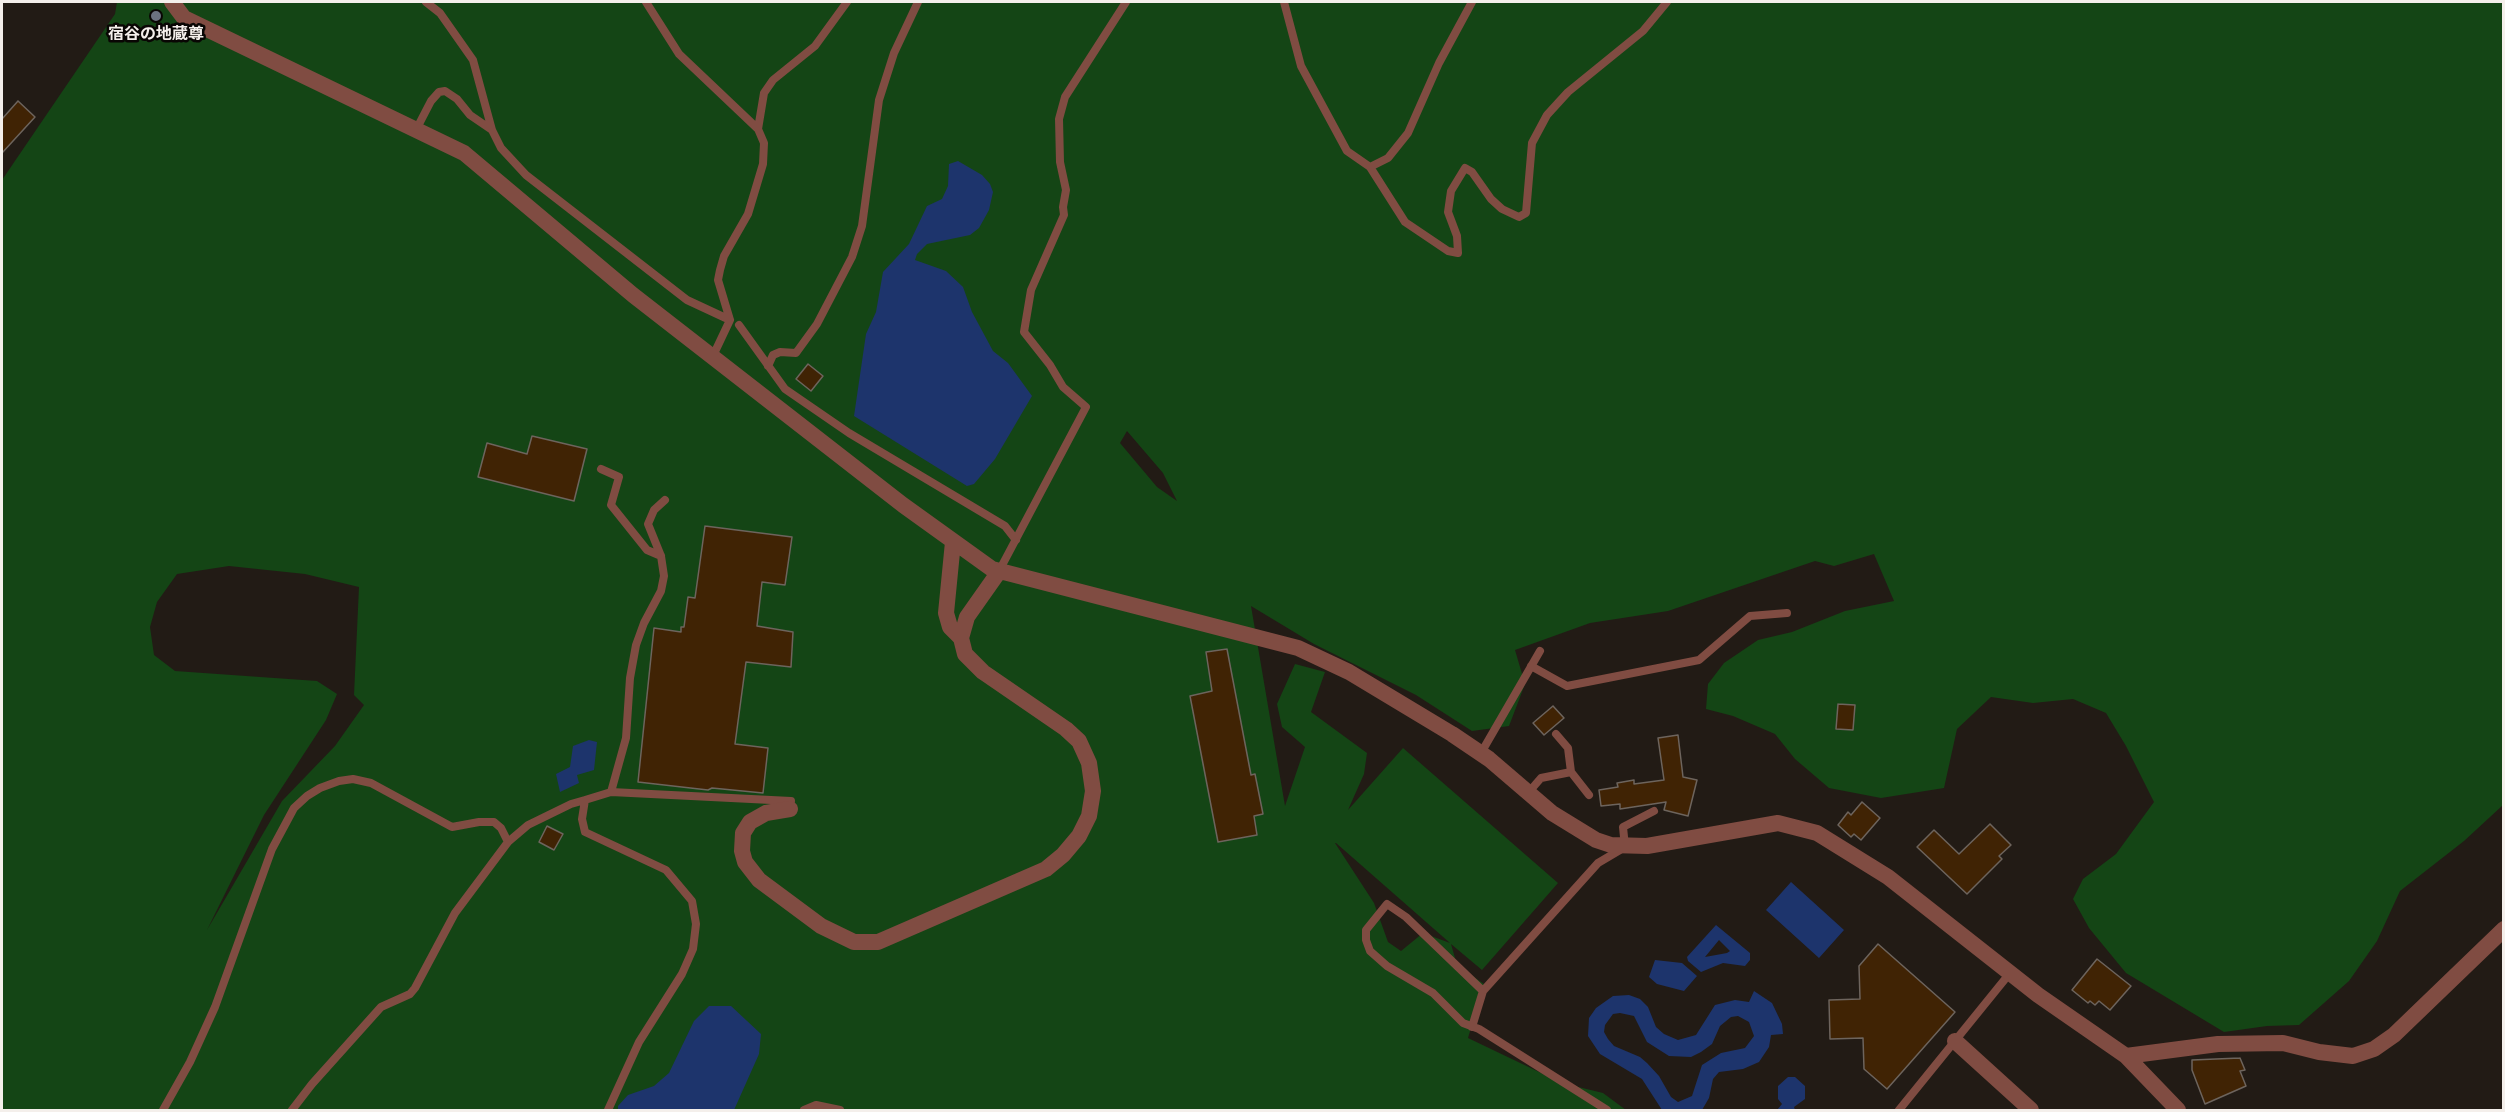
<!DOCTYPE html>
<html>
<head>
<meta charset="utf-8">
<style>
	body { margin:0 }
	#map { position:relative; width:2505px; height:1112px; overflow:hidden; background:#221b15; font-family:Poppins,sans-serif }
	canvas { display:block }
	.frame { position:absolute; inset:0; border:3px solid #f4efeb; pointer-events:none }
</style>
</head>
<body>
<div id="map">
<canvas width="2505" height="1112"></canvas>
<div class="frame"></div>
</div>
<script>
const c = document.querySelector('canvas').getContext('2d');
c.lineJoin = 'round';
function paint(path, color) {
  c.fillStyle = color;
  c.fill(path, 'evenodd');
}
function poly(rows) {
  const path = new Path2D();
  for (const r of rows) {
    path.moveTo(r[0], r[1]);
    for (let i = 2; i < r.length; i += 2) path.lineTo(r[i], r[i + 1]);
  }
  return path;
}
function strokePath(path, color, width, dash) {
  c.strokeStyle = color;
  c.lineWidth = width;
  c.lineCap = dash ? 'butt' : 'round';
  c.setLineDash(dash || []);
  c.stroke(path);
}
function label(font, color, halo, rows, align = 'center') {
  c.font = font + ' Poppins,"Noto Sans JP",sans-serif';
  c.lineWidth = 5;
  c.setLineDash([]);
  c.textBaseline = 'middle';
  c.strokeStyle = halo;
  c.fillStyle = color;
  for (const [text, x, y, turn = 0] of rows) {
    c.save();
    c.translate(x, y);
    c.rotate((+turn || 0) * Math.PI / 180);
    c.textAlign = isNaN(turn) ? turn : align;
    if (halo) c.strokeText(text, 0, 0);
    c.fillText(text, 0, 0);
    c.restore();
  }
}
paint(poly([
	[117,2,2503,2,2503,805,2464,841,2400,891,2377,941,2349,981,2299,1025,2267,1026,2224,1032,2126,973,2089,928,2073,899,2083,879,2116,854,2154,802,2126,746,2106,713,2073,699,2033,703,1991,697,1957,729,1944,788,1881,798,1829,788,1795,759,1775,734,1733,716,1706,709,1708,684,1724,663,1758,640,1792,632,1845,611,1894,601,1874,554,1834,566,1815,561,1668,611,1590,623,1515,650,1525,684,1509,726,1472,731,1416,695,1314,644,1251,606,1285,806,1305,747,1282,727,1277,704,1295,664,1325,672,1311,712,1367,753,1364,774,1348,810,1403,748,1558,883,1482,970,1451,944,1457,965,1484,984,1468,1038,1562,1083,1603,1093,1626,1110,2,1110,2,180,115,14],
	[1127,431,1163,473,1177,501,1157,487,1120,443],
	[229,566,305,574,359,587,354,695,364,705,335,746,282,801,207,930,264,815,326,720,337,694,317,681,175,671,154,655,150,627,157,602,177,574],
	[1335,843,1336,843,1450,943,1423,933,1401,951,1388,942,1374,903]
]), '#144515');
paint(poly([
	[958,161,982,175,990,184,993,192,989,210,979,228,970,235,927,244,917,254,915,260,946,271,963,287,972,312,993,351,1008,363,1032,396,995,459,974,484,967,486,854,416,866,334,876,312,883,272,909,244,927,206,942,199,948,186,949,164],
	[589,740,597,742,594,770,577,775,579,783,560,792,556,774,570,767,573,746],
	[1791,882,1844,930,1819,958,1766,910],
	[1716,925,1750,953,1750,960,1745,966,1723,963,1701,972,1688,961,1687,957],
	[1719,940,1730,951,1727,953,1705,957],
	[1655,960,1682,963,1697,976,1684,991,1657,984,1649,977],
	[1754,991,1772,1003,1782,1024,1783,1034,1771,1035,1769,1047,1759,1062,1743,1069,1719,1072,1713,1079,1709,1098,1702,1110,1662,1110,1642,1079,1600,1054,1588,1036,1589,1018,1596,1008,1613,996,1629,995,1640,999,1648,1007,1656,1027,1664,1034,1678,1040,1696,1035,1715,1005,1735,1000,1749,1002],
	[1620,1013,1634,1016,1647,1042,1669,1056,1691,1057,1701,1052,1712,1044,1720,1026,1731,1017,1738,1016,1749,1022,1754,1036,1745,1048,1721,1053,1702,1065,1692,1096,1678,1102,1671,1097,1659,1076,1647,1063,1640,1057,1614,1046,1608,1039,1604,1032,1605,1025,1613,1014],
	[709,1006,731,1006,761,1034,759,1054,734,1110,618,1110,618,1106,628,1095,654,1086,669,1073,694,1021],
	[1788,1077,1795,1077,1805,1086,1805,1099,1794,1107,1795,1110,1777,1110,1782,1104,1778,1099,1778,1086]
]), '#1d346c');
const building = poly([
	[18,101,35,117,2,153,2,119,18,101],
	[808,364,823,376,811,391,796,379,808,364],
	[532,436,587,449,574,501,478,477,487,443,527,454,532,436],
	[705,526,792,537,785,585,762,582,757,626,793,632,791,667,746,662,735,744,768,748,763,793,712,788,708,790,638,782,654,628,681,632,681,627,684,627,688,597,695,598,705,526],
	[1227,649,1251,775,1255,774,1263,814,1254,816,1257,835,1218,842,1190,696,1212,691,1206,652,1227,649],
	[1838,704,1855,705,1853,730,1836,729,1838,704],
	[1553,706,1564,718,1544,735,1533,723,1553,706],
	[1678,735,1683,777,1697,780,1688,816,1664,810,1666,802,1620,809,1620,804,1601,806,1599,790,1618,787,1617,783,1634,780,1634,784,1664,780,1658,738,1678,735],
	[1862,802,1880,818,1861,840,1854,834,1851,837,1838,825,1848,812,1851,815,1862,802],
	[1990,824,2011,845,1999,856,2002,859,1967,894,1917,847,1934,830,1959,854,1990,824],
	[547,826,563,834,554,850,539,842,547,826],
	[1878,944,1955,1012,1887,1089,1864,1069,1863,1038,1830,1039,1829,1000,1860,999,1859,966,1878,944],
	[2097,959,2131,986,2110,1010,2099,1001,2095,1005,2090,1001,2088,1003,2072,990,2097,959],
	[2240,1058,2245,1070,2240,1071,2246,1086,2205,1104,2192,1070,2192,1060,2240,1058]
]);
paint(building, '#402304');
strokePath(building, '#6d645d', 1.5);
strokePath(poly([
	[426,2,440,13,473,60,492,130,501,148,526,175,687,300,730,320],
	[646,2,679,54,758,129],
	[1284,2,1301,66,1347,151,1370,167,1388,158,1408,133,1439,63,1472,2],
	[417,128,431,101,439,92,445,91,457,99,470,115,492,130],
	[1370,167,1405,222,1448,251,1458,253,1457,236,1448,212,1451,191,1465,168,1472,172,1491,199,1502,209,1519,217,1526,213,1532,143,1547,115,1568,92,1643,31,1667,2],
	[739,325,785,389,849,433,1005,526,1016,540],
	[712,358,730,320,718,280,720,270,724,256,748,214,763,164,764,143,758,129,764,93,773,80,815,46,847,2],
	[768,366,773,355,780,352,796,353,817,324,852,257,862,226,879,100,894,53,918,2],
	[601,469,619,477,611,505,647,550,661,556],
	[998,573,1086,407,1063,387,1050,365,1024,332,1031,290,1064,215,1063,207,1066,190,1060,162,1059,119,1065,97,1126,2],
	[1531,666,1567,686,1699,660,1750,616,1787,613],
	[1556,734,1568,748,1571,772],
	[1481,753,1540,651],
	[611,792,791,801],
	[1528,793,1541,778,1571,772,1589,795],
	[585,800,611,792,626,738,630,678,636,645,644,623,661,591,664,576,661,556,648,524,654,510,665,500],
	[1483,991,1598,863,1625,847,1623,827,1654,811],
	[1472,1027,1483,991,1406,917,1387,904,1366,930,1366,940,1370,951,1387,966,1433,993,1463,1023,1479,1029,1607,1110],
	[163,1110,190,1062,215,1007,272,849,294,808,307,796,320,788,339,781,353,779,371,783,452,827,479,822,494,822,501,828,508,842],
	[292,1110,312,1084,381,1007,410,994,415,988,455,913,508,842,528,825,571,804,585,800,582,819,585,832,666,870,692,901,696,924,693,949,682,974,639,1042,608,1110],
	[804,1110,816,1105,840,1110],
	[1899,1110,2010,973]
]), '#804c42', 8);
strokePath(poly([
	[172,2,184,18,464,153,633,295,903,505,992,569,1298,648,1349,672,1452,734,1489,759,1552,813,1596,840,1611,845,1647,846,1778,823,1817,833,1888,877,2038,995,2126,1056,2178,1110],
	[953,542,946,613,950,627,961,638],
	[790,809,766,813,750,822,743,833,742,851,745,862,759,880,821,926,854,942,878,942,1046,869,1063,855,1079,836,1089,816,1093,791,1089,763,1079,741,1066,729,983,672,965,654,961,638,967,617,998,573],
	[1955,1041,2031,1110],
	[2126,1056,2218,1044,2283,1043,2319,1052,2353,1056,2374,1049,2394,1035,2504,929]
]), '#804c42', 16);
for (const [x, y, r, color] of [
	[156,16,6,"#6b7280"]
]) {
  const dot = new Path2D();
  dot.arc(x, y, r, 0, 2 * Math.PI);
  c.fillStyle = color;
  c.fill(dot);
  strokePath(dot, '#090604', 2);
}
label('bold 16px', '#f4efeb', '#090604', [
	["宿谷の地蔵尊",156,35]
]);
</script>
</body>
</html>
